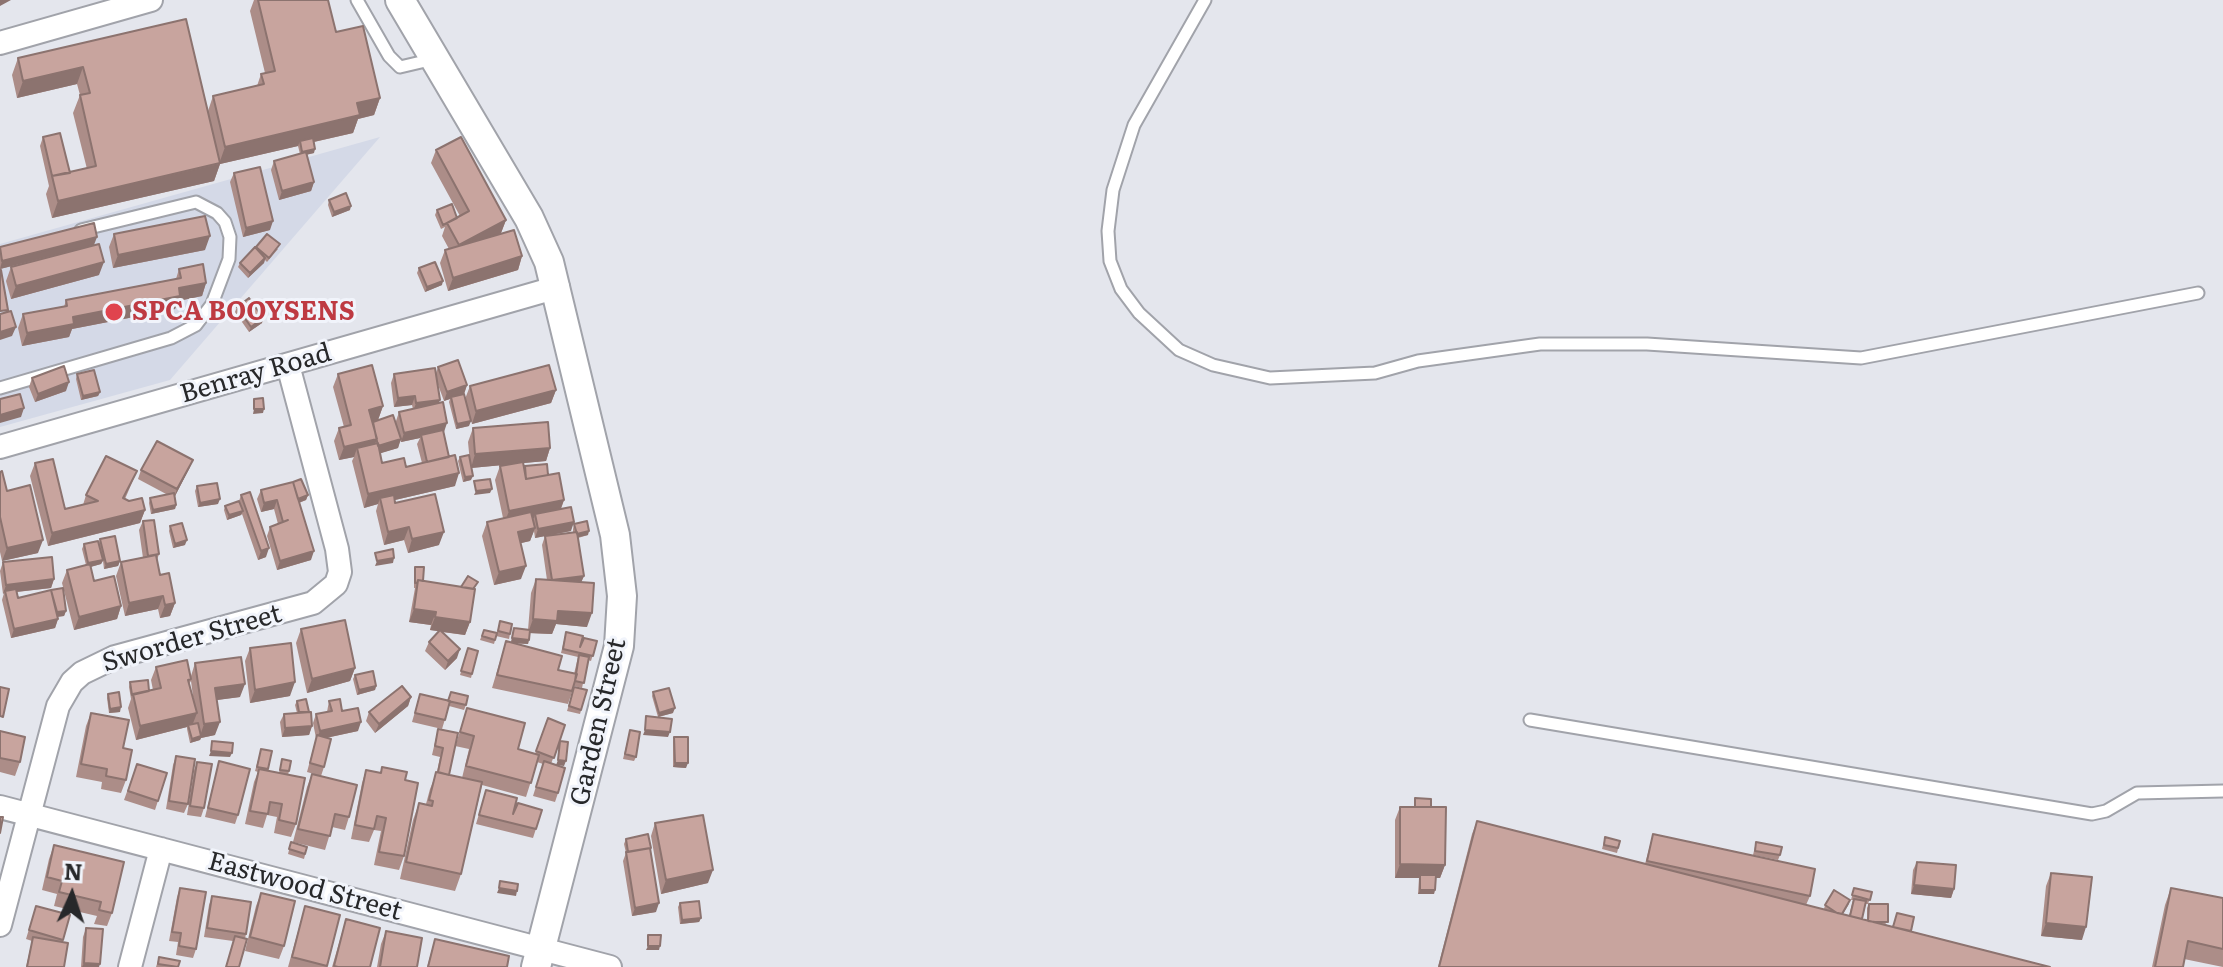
<!DOCTYPE html>
<html>
<head>
<meta charset="utf-8">
<style>
	body { margin:0 }
	#map { position:relative; width:2223px; height:967px; overflow:hidden; background:#e4e6ed; font-family:Literata,serif }
	canvas { display:block }
	.north { position:absolute; left:32px; top:855px; width:80px; height:80px; -webkit-text-stroke:6px #f1f4fb; paint-order:stroke; rotate:3deg; font-size:22px; font-weight:700; line-height:32px; text-align:center; color:#27282a }
	.north::after { content:''; display:block; margin:auto; width:28px; height:36px; background:#27282a; clip-path:polygon(50% 0,100% 100%,50% 72%,0 100%) }
</style>
</head>
<body>
<div id="map">
<canvas width="2223" height="967"></canvas>
<div class="north">N</div>
</div>
<script>
const c = document.querySelector('canvas').getContext('2d');
c.lineJoin = 'round';
function paint(path, color) {
  c.fillStyle = color;
  c.fill(path, 'evenodd');
}
function poly(rows) {
  const path = new Path2D();
  for (const r of rows) {
    path.moveTo(r[0], r[1]);
    for (let i = 2; i < r.length; i += 2) path.lineTo(r[i], r[i + 1]);
  }
  return path;
}
function strokePath(path, color, width, dash) {
  c.strokeStyle = color;
  c.lineWidth = width;
  c.lineCap = dash ? 'butt' : 'round';
  c.setLineDash(dash || []);
  c.stroke(path);
}
function label(font, color, halo, rows, align = 'center') {
  c.font = font + ' Literata,serif';
  c.lineWidth = 6;
  c.setLineDash([]);
  c.textBaseline = 'middle';
  c.strokeStyle = halo;
  c.fillStyle = color;
  for (const [text, x, y, turn = 0] of rows) {
    c.save();
    c.translate(x, y);
    c.rotate((+turn || 0) * Math.PI / 180);
    c.textAlign = isNaN(turn) ? turn : align;
    if (halo) c.strokeText(text, 0, 0);
    c.fillText(text, 0, 0);
    c.restore();
  }
}
paint(poly([
	[380,137,170,380,0,427,0,244]
]), '#d4d9e7');
const service = poly([
	[357,0,389,56,400,67,434,59],
	[1205,0,1134,125,1113,190,1108,231,1110,261,1121,289,1139,313,1179,350,1213,365,1270,378,1375,373,1418,361,1540,344,1647,344,1861,358,2198,293],
	[0,388,171,338,196,325,212,304,229,259,230,237,225,222,217,213,196,202,81,230],
	[1530,720,2092,814,2106,811,2137,793,2223,791]
]);
const minor = poly([
	[0,43,151,0],
	[0,447,558,287],
	[0,807,610,967],
	[0,925,58,706,72,682,82,673,115,657,313,603,336,584,340,572,337,549,288,365],
	[130,967,161,849]
]);
const tertiary = poly([
	[400,0,529,218,549,262,615,535,622,596,619,646,536,967]
]);
strokePath(service, '#a1a3aa', 15);
strokePath(minor, '#a1a3aa', 26);
strokePath(tertiary, '#a1a3aa', 32);
strokePath(service, '#fff', 11);
strokePath(minor, '#fff', 22);
strokePath(tertiary, '#fff', 28);
paint(poly([
	[254,0,328,0,336,32,380,98,374,115,358,119,353,133,314,142,314,153,306,155,314,182,311,191,279,200,271,170,274,161,300,154,298,146,220,164,214,181,52,218,46,194,49,186,40,146,43,137,70,173,87,169,73,113,80,95,77,84,17,98,12,75,18,58,186,19,208,111,213,96,257,86,261,74,265,73,250,11],
	[436,150,506,220,501,233,522,256,518,270,448,291,440,263,445,250,449,249,442,236,445,227,441,229,435,215,437,210,457,218,460,216,431,163],
	[234,173,270,230,243,237,230,182],
	[329,200,350,210,332,217,328,205],
	[114,234,205,250,113,268,109,247],
	[94,245,99,275,11,299,6,281,11,267,69,252,0,269,0,247],
	[256,247,278,249,267,262,265,260,264,263,248,278,238,267,240,263],
	[419,268,442,285,425,292,417,273],
	[179,269,206,283,202,296,178,301,175,309,72,329,69,337,22,346,18,328,23,314,64,307,66,300,176,279],
	[237,307,263,318,262,323,249,332,235,312],
	[438,367,467,385,464,394,465,399,470,386,556,390,551,403,472,424,469,414,469,426,456,429,449,402,450,399,444,401,437,382,440,400,438,403,455,486,395,500,395,503,439,545,408,553,404,540,384,545,376,511,378,504,364,508,352,461,354,457,339,460,334,441,339,428,344,427,333,387,338,374,383,406,378,420,396,421,399,412,413,409,412,405,394,407,391,383,394,374,436,373],
	[420,438,417,444,422,463,406,467,382,463,380,453,398,448,400,440,401,442],
	[77,374,100,392,98,396,81,400,76,379],
	[32,378,66,391,35,402,29,387],
	[473,428,550,448,546,461,523,463,524,469,525,466,548,475,564,500,561,509,571,531,546,536,573,532,573,529,574,524,588,535,578,538,584,576,581,582,587,627,556,624,552,634,530,633,528,644,513,643,558,670,574,674,578,657,561,653,566,632,580,647,597,641,591,661,588,660,582,688,574,686,568,704,492,688,506,641,511,642,514,628,528,630,531,593,536,579,547,580,542,545,545,536,535,538,534,531,530,541,521,543,521,579,494,585,482,536,487,522,503,518,495,480,500,466,513,464,471,468,471,480,463,482,458,461,460,457,470,463,468,442],
	[193,460,189,469,175,496,176,505,175,509,151,514,149,503,150,498,168,495,138,479,141,470],
	[35,463,65,509,83,505,86,495,137,471,125,499,145,510,140,523,48,546,30,476],
	[0,472,7,491,38,553,2,561,0,552],
	[293,482,308,495,306,500,299,503,311,560,277,570,267,536,270,527,278,524,274,509,261,512,257,499,261,490],
	[197,486,218,504,198,507,195,491],
	[241,495,266,557,258,560,242,514,241,515,227,520,224,510,225,506,239,501],
	[143,521,159,554,157,560,160,575,175,603,170,616,160,618,158,609,125,616,116,576,121,562,143,558,139,530],
	[170,526,185,545,173,548,169,531],
	[100,539,120,561,118,566,104,569,103,561,101,564,90,567,94,581,121,606,117,619,74,630,62,583,67,570,86,565,82,549,84,544,99,543],
	[3,562,54,579,51,588,17,592,18,598,66,611,64,616,58,617,58,619,55,628,11,638,2,600,4,593,3,594,0,571],
	[415,567,423,581,461,587,478,582,474,589,470,622,465,635,442,632,457,658,445,670,425,651,429,642,439,631,430,630,431,625,409,622,415,588,414,588,414,572],
	[500,621,510,634,509,639,496,636],
	[301,629,355,668,350,681,307,693,296,643],
	[484,630,497,633,494,644,480,640],
	[250,648,290,696,250,703,245,661],
	[468,648,472,674,471,678,460,675],
	[195,663,240,697,216,700,215,735,201,738,200,740,190,743,187,729,187,727,136,740,128,708,131,699,129,687,130,682,149,691,153,690,151,680,156,667,191,676],
	[191,681,194,704,189,684],
	[355,675,376,686,375,690,357,695,353,679],
	[574,687,587,690,580,714,567,711],
	[653,692,673,713,658,717,652,696],
	[108,694,120,712,109,713,107,698],
	[420,694,466,705,464,710,449,706,442,729,412,722],
	[411,697,408,706,375,733,366,721,369,712],
	[297,701,312,726,309,735,282,737,280,722,284,714,297,713,295,705],
	[329,701,342,711,358,731,326,738,324,767,321,776,307,772,316,738,313,723,316,714,327,712],
	[467,708,518,749,535,754,548,718,565,725,551,764,558,793,555,802,533,796,543,764,537,762,526,797,482,785,461,874,455,891,400,879,413,820,419,803,426,804,430,789,437,772,440,757,432,755,438,729,456,744],
	[455,746,469,749,462,778,449,775],
	[91,713,123,748,126,780,121,793,101,789,102,782,76,777,86,726],
	[630,730,636,757,634,761,623,759],
	[0,731,20,762,15,776,0,772],
	[674,737,686,768,673,767,673,742],
	[261,749,272,751,268,771,279,773,282,759,289,771,288,775,296,824,291,837,274,833,277,817,267,815,263,828,245,824,254,782,258,772,255,771],
	[176,756,188,804,184,813,166,809,173,765],
	[219,761,238,815,235,824,205,817],
	[197,762,204,808,201,817,187,815,194,771],
	[137,764,167,773,155,810,124,800],
	[382,767,405,780,404,856,399,870,374,865,381,831,374,830,369,842,351,839,362,783,366,770,381,773],
	[312,774,349,817,345,830,332,827,325,850,293,842,307,787],
	[486,790,513,814,542,810,533,838,476,824],
	[1415,798,1431,807,1445,865,1440,878,1436,878,1434,894,1418,894,1419,878,1395,878,1395,820,1400,807,1414,807],
	[1477,821,1645,864,1653,834,1810,896,1806,905,1824,909,1825,905,1849,904,1843,914,1849,916,1853,900,1851,900,1854,888,1872,892,1868,904,1865,904,1862,919,1867,920,1867,908,1869,904,1887,925,2050,967,1438,967,1472,834],
	[655,823,708,883,661,894,651,836],
	[1605,837,1620,841,1617,853,1602,849],
	[626,839,651,848,650,851,656,912,632,916,623,861,626,853,624,844],
	[291,842,307,847,304,859,288,854],
	[1756,842,1780,855,1778,860,1753,855],
	[54,845,112,913,107,926,94,924,97,916,54,906,57,894,42,890,49,859],
	[1917,862,1954,889,1951,898,1911,894,1913,870],
	[2051,873,2082,940,2041,936,2046,886],
	[180,888,196,949,193,958,176,955,178,942,169,941,177,897],
	[2171,888,2223,898,2223,967,2184,959,2183,967,2152,967,2165,905],
	[261,893,284,946,279,959,245,951,256,906],
	[212,896,246,934,239,967,226,967,233,941,204,937,209,905],
	[680,903,701,918,699,922,680,924,678,907],
	[36,906,70,915,62,942,64,967,26,967,32,941,26,939],
	[305,906,340,915,327,967,288,967],
	[346,919,370,967,332,967],
	[86,928,99,967,81,967,83,937],
	[386,931,417,967,377,967,381,944],
	[435,939,507,967,427,967],
	[159,957,178,967,156,967]
]), '#ac8d88');
paint(poly([
	[0,0,11,0,0,6],
	[83,67,77,84,17,98,23,81],
	[380,98,374,115,358,119,353,133,300,145,300,141,298,146,220,164,214,181,52,218,58,201,219,164,225,147,357,103],
	[315,149,314,153,300,156,302,152],
	[314,182,311,191,279,200,282,191],
	[351,206,350,210,332,217,334,212],
	[506,220,501,233,454,258,459,245],
	[273,221,270,230,243,237,246,228],
	[210,236,205,250,113,268,118,255],
	[97,237,94,245,0,269,2,261],
	[522,256,518,270,448,291,453,278],
	[265,258,264,263,248,278,250,273],
	[104,262,99,275,11,299,16,286],
	[443,281,442,285,425,292,427,287],
	[206,283,202,296,178,301,175,309,72,329,69,337,22,346,27,333,73,317,179,288],
	[263,318,262,323,249,332,251,327],
	[16,327,12,336,0,340,0,332],
	[69,382,66,391,35,402,38,394],
	[467,385,464,394,444,401,447,392],
	[556,390,551,403,472,424,476,411],
	[100,392,98,396,81,400,83,396],
	[415,396,412,405,394,407,398,398],
	[440,400,436,409,413,412,416,403],
	[383,406,378,420,365,423,369,410],
	[24,408,21,417,0,423,0,415],
	[254,409,264,409,263,413,253,414],
	[471,421,469,426,456,429,457,424],
	[447,423,444,432,421,437,421,435,420,438,401,442,404,433],
	[377,439,372,452,357,448,354,457,339,460,344,447],
	[401,439,398,448,375,455,378,446],
	[550,448,546,461,471,468,475,454],
	[193,460,189,469,174,498,177,489],
	[459,473,455,486,382,503,380,498,378,504,364,508,368,494],
	[473,476,471,480,463,482,465,477],
	[492,489,490,493,474,495,476,491],
	[308,495,306,500,295,504,297,500],
	[220,499,218,504,198,507,200,503],
	[277,500,274,509,261,512,264,503],
	[564,500,559,513,535,514,534,518,504,524,509,511],
	[176,505,175,509,151,514,153,510],
	[145,510,140,523,48,546,52,533],
	[243,511,241,515,227,520,229,515],
	[574,522,571,531,535,538,538,529],
	[409,527,404,540,384,545,388,532],
	[535,528,530,541,513,545,518,532],
	[589,531,588,535,575,538,576,534],
	[444,532,439,545,408,553,412,539],
	[43,540,38,553,2,561,7,548],
	[187,540,185,545,173,548,175,544],
	[269,548,266,557,258,560,261,551],
	[314,551,311,560,277,570,280,561],
	[394,558,393,563,375,566,377,561],
	[103,560,101,564,87,568,88,563],
	[120,561,118,566,104,569,106,564],
	[526,566,521,579,494,585,499,572],
	[584,576,580,585,552,580],
	[54,579,51,588,6,593,5,591,4,593,3,594,6,585],
	[163,596,158,609,125,616,129,603],
	[175,603,170,616,160,618,165,605],
	[121,606,117,619,74,630,79,617],
	[414,609,436,612,431,625,409,622],
	[66,611,64,616,53,617,54,613],
	[558,611,592,613,587,627,556,624,552,634,528,633,533,619],
	[435,617,470,622,465,635,430,630],
	[58,619,55,628,11,638,14,629],
	[512,638,529,640,528,644,511,643],
	[460,649,457,658,445,670,448,661],
	[355,668,350,681,307,693,312,679],
	[295,682,290,696,250,703,255,690],
	[245,684,240,697,210,701,215,688],
	[376,686,375,690,357,695,359,690],
	[411,697,408,706,375,733,379,724],
	[121,707,120,712,109,713,110,709],
	[675,708,673,713,658,717,659,713],
	[197,713,192,726,188,725,187,727,136,740,140,726],
	[220,722,215,735,201,738,200,740,190,743,192,739,200,736,204,724],
	[361,722,358,731,316,740,320,731],
	[312,726,309,735,282,737,285,728],
	[645,730,670,732,668,737,643,735],
	[211,751,232,753,230,757,209,756],
	[558,760,566,761,564,766,556,765],
	[675,763,688,763,686,768,673,767],
	[1400,864,1445,865,1440,878,1420,878,1420,875,1419,878,1395,878],
	[713,870,708,883,661,894,666,880],
	[1914,885,1954,889,1951,898,1911,894],
	[499,888,517,891,516,896,497,893],
	[1420,890,1435,890,1434,894,1418,894],
	[659,903,656,912,632,916,635,908],
	[701,918,699,922,680,924,682,920],
	[2046,923,2086,927,2082,940,2041,936],
	[648,946,660,946,659,950,646,950],
	[84,963,100,964,99,967,82,967]
]), '#8c736f');
const building = poly([
	[258,0,328,0,336,32,363,26,380,98,357,103,360,115,225,147,213,96,264,84,261,74,275,71,258,0],
	[186,19,220,163,58,201,52,176,96,166,80,95,90,93,83,67,23,81,18,58,186,19],
	[60,133,70,173,52,176,53,180,43,137,60,133],
	[461,137,506,220,459,245,447,223,469,211,436,150,461,137],
	[313,138,315,149,302,152,300,141,313,138],
	[306,152,314,182,282,191,274,161,306,152],
	[260,167,273,221,246,228,234,173,260,167],
	[346,193,351,206,334,212,329,200,346,193],
	[452,204,457,218,443,225,437,210,452,204],
	[205,216,210,236,118,255,114,234,205,216],
	[94,223,97,237,2,261,0,247,94,223],
	[514,230,522,256,453,278,445,250,514,230],
	[267,234,280,244,269,258,256,247,267,234],
	[99,244,104,262,16,286,11,267,99,244],
	[255,247,265,258,250,273,240,263,255,247],
	[435,262,443,281,427,287,419,268,435,262],
	[203,264,206,283,179,288,180,296,73,317,74,324,27,333,23,314,67,306,66,300,181,278,179,269,203,264],
	[0,270,1,270,8,310,0,311,0,270],
	[249,298,263,318,251,327,237,307,249,298],
	[11,311,16,327,0,332,0,314,11,311],
	[458,360,467,385,447,392,438,367,458,360],
	[372,365,383,406,369,410,377,439,344,447,339,428,351,425,338,374,372,365],
	[549,365,556,390,476,411,470,386,549,365],
	[64,366,69,382,38,394,32,378,64,366],
	[435,368,440,400,416,403,415,396,398,398,394,374,435,368],
	[94,370,100,392,83,396,77,374,94,370],
	[20,394,24,408,0,415,0,399,20,394],
	[464,394,471,421,457,424,451,397,464,394],
	[263,398,264,409,254,409,254,399,263,398],
	[443,402,447,423,404,433,399,412,443,402],
	[393,415,401,439,378,446,373,422,393,415],
	[548,422,550,448,475,454,473,428,548,422],
	[443,430,449,457,427,462,421,435,443,430],
	[157,441,193,460,177,489,141,470,157,441],
	[378,443,382,463,404,458,406,467,455,455,459,473,368,494,357,448,378,443],
	[469,455,473,476,465,477,460,457,469,455],
	[106,456,137,471,123,498,129,501,142,498,145,510,52,533,35,463,53,459,65,509,98,501,86,495,106,456],
	[523,462,526,479,559,473,564,500,509,511,500,466,523,462],
	[547,464,548,475,526,479,525,466,547,464],
	[2,471,7,491,30,485,43,540,7,548,0,517,0,472,2,471],
	[301,479,308,495,298,499,293,482,301,479],
	[490,479,492,489,476,491,474,481,490,479],
	[293,482,314,551,280,561,270,527,288,520,283,522,277,500,264,503,261,490,293,482],
	[217,483,220,499,200,503,197,486,217,483],
	[250,492,269,548,261,551,241,495,250,492],
	[174,493,176,505,153,510,150,498,174,493],
	[435,494,444,532,412,539,409,527,388,532,380,498,394,495,395,503,435,494],
	[239,501,243,511,229,515,225,506,239,501],
	[571,507,574,522,538,529,535,514,571,507],
	[531,512,535,528,518,532,526,566,499,572,487,522,531,512],
	[154,520,159,554,148,556,143,521,154,520],
	[587,521,589,531,577,534,574,524,587,521],
	[182,523,187,540,175,544,170,526,182,523],
	[577,532,584,576,552,580,545,536,577,532],
	[115,536,120,561,106,564,100,539,115,536],
	[98,541,103,560,88,563,84,544,98,541],
	[393,549,394,558,377,561,375,553,393,549],
	[156,555,160,575,169,573,175,603,165,605,163,596,129,603,121,562,156,555],
	[52,557,54,579,6,585,3,562,52,557],
	[90,564,94,581,114,576,121,606,79,617,67,570,90,564],
	[415,567,424,567,423,581,418,580,417,583,415,583,415,567],
	[468,576,478,582,473,589,461,587,468,576],
	[536,579,594,583,592,613,558,611,557,621,533,619,536,579],
	[418,580,475,589,470,622,435,617,436,612,414,609,418,580],
	[63,588,66,611,57,612,51,590,63,588],
	[16,589,18,598,51,590,58,619,14,629,5,591,16,589],
	[345,620,355,668,312,679,301,629,345,620],
	[500,621,512,624,510,634,498,631,500,621],
	[514,628,530,630,529,640,512,638,514,628],
	[440,630,460,649,448,661,429,642,440,630],
	[484,630,497,633,495,640,482,636,484,630],
	[566,632,583,636,580,647,584,638,597,641,593,656,563,649,566,632],
	[506,641,562,656,558,670,577,674,572,691,497,675,506,641],
	[291,643,295,682,255,690,250,648,291,643],
	[468,648,478,651,472,674,461,671,468,648],
	[579,655,589,657,584,683,575,681,579,655],
	[241,657,245,684,215,688,220,722,204,724,195,663,241,657],
	[187,660,191,679,188,680,197,713,140,726,133,694,161,688,156,667,187,660],
	[373,671,376,686,359,690,355,675,373,671],
	[148,680,149,691,132,695,130,682,148,680],
	[402,686,411,697,379,724,369,712,402,686],
	[0,687,9,689,3,717,0,716,0,687],
	[574,687,587,690,581,710,569,706,574,687],
	[669,688,675,708,659,713,653,692,669,688],
	[119,692,121,707,110,709,108,694,119,692],
	[451,692,468,696,466,705,448,701,451,692],
	[420,694,450,701,445,720,415,713,420,694],
	[306,699,309,712,299,712,297,701,306,699],
	[340,699,342,711,358,708,361,722,320,731,316,714,332,711,329,701,340,699],
	[467,708,525,723,518,749,539,755,531,783,466,766,474,736,460,732,467,708],
	[311,712,312,726,285,728,284,714,311,712],
	[91,713,129,720,123,748,132,750,126,780,106,776,107,769,81,764,91,713],
	[646,716,672,719,670,732,645,730,646,716],
	[548,718,565,725,554,758,536,751,548,718],
	[198,723,201,736,192,739,188,725,198,723],
	[438,729,458,733,449,775,438,772,443,748,435,746,438,729],
	[630,730,640,732,636,757,625,754,630,730],
	[0,731,25,737,20,762,0,758,0,731],
	[317,735,331,739,324,767,310,763,317,735],
	[674,737,688,737,688,763,675,763,674,737],
	[212,741,233,743,232,753,211,751,212,741],
	[560,741,568,742,566,761,558,760,560,741],
	[261,749,272,751,268,769,257,767,261,749],
	[176,756,195,759,188,804,169,801,176,756],
	[282,759,291,761,289,771,280,770,282,759],
	[219,761,250,769,238,815,208,808,219,761],
	[544,761,565,768,558,793,536,787,544,761],
	[197,762,212,764,204,808,190,806,197,762],
	[137,764,167,773,158,801,128,791,137,764],
	[382,767,407,772,405,780,418,783,404,856,379,852,386,818,377,816,374,829,355,825,366,770,381,773,382,767],
	[259,769,305,778,296,824,279,820,282,804,270,802,268,814,250,811,259,769],
	[436,772,482,782,461,874,406,862,419,803,432,806,433,801,429,800,436,772],
	[312,774,357,785,349,817,335,814,330,836,298,829,312,774],
	[486,790,517,798,513,814,518,803,542,810,536,829,479,815,486,790],
	[1415,798,1431,799,1431,807,1415,807,1415,798],
	[1400,807,1446,807,1445,865,1400,864,1400,807],
	[703,815,713,870,666,880,655,823,703,815],
	[0,817,3,817,0,833,0,817],
	[1477,821,2050,967,1439,967,1477,821],
	[648,834,651,848,628,852,626,839,648,834],
	[1653,834,1815,869,1810,896,1647,861,1653,834],
	[1605,837,1620,841,1618,848,1604,845,1605,837],
	[291,842,307,847,305,854,289,849,291,842],
	[1756,842,1782,847,1780,855,1755,851,1756,842],
	[54,845,124,862,112,913,99,910,101,902,59,892,62,881,47,877,54,845],
	[650,848,659,903,635,908,626,852,650,848],
	[1917,862,1956,865,1954,889,1914,885,1917,862],
	[2051,873,2092,877,2086,927,2046,923,2051,873],
	[1420,875,1436,875,1435,890,1420,890,1420,875],
	[500,881,518,884,517,891,499,888,500,881],
	[180,888,206,892,196,949,179,946,181,933,172,932,180,888],
	[1854,888,1872,892,1870,900,1852,895,1854,888],
	[2171,888,2223,898,2223,949,2188,941,2183,967,2155,967,2171,888],
	[1834,890,1850,900,1842,914,1837,913,1825,905,1834,890],
	[261,893,295,901,284,946,250,937,261,893],
	[212,896,251,902,246,934,207,928,212,896],
	[1854,899,1866,901,1862,919,1850,916,1854,899],
	[699,901,701,918,682,920,680,903,699,901],
	[1869,904,1888,904,1888,922,1875,922,1868,921,1869,904],
	[36,906,70,915,63,940,29,930,36,906],
	[305,906,340,915,327,966,292,957,305,906],
	[1897,913,1914,917,1911,931,1893,927,1897,913],
	[346,919,380,928,370,967,338,967,334,966,346,919],
	[86,928,103,929,100,964,84,963,86,928],
	[386,931,422,938,417,967,380,967,386,931],
	[648,935,661,935,660,946,648,946,648,935],
	[235,936,247,939,239,967,226,967,235,936],
	[33,937,68,943,64,967,27,967,33,937],
	[435,939,509,956,507,967,428,967,435,939],
	[159,957,180,961,178,967,158,964,159,957]
]);
paint(building, '#c8a49e');
strokePath(building, '#8c736f', 2);
for (const [x, y, r, color] of [
	[114,312,10,"#e0444e"]
]) {
  const dot = new Path2D();
  dot.arc(x, y, r, 0, 2 * Math.PI);
  c.fillStyle = color;
  c.fill(dot);
  strokePath(dot, '#f1f4fb', 3);
}
label('bold 26px', '#be3a42', '#f1f4fb', [
	["SPCA BOOYSENS",132,312]
], 'left');
label('26px', '#27282a', '#f1f4fb', [
	["Benray Road",256,374,-16],
	["Sworder Street",192,639,-16],
	["Garden Street",599,722,-77],
	["Eastwood Street",305,887,15]
]);
</script>
</body>
</html>
